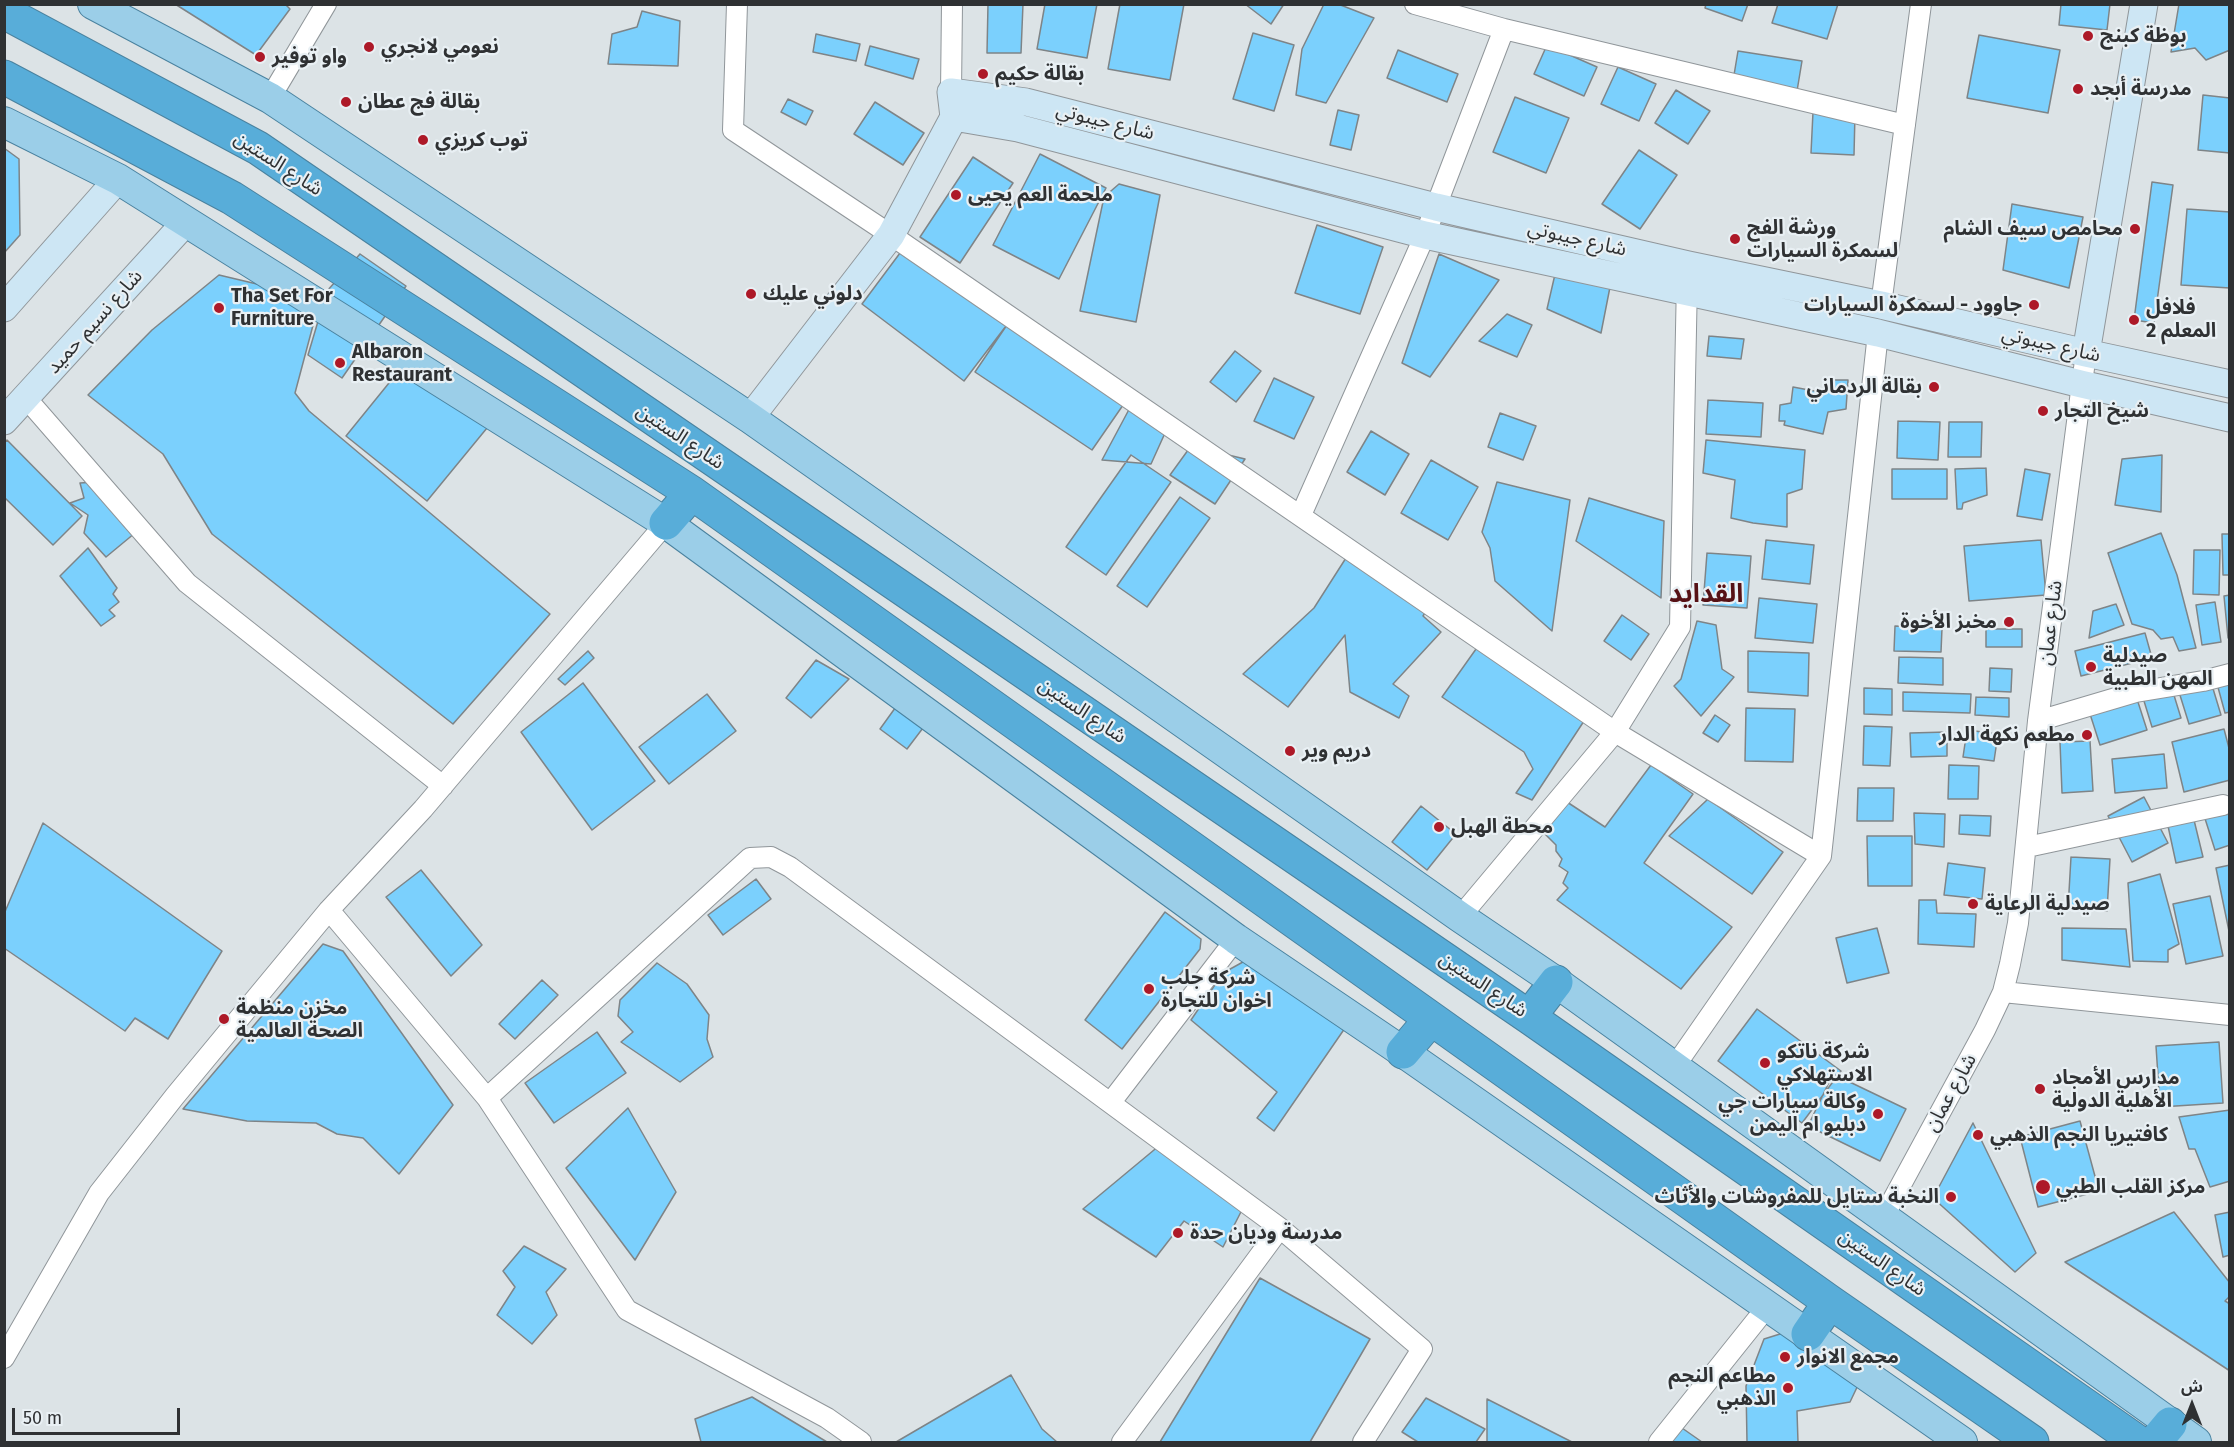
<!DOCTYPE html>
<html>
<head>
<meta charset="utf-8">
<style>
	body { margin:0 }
	#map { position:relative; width:2234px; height:1447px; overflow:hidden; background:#dce3e6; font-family:"Fira Sans","Noto Sans Arabic",sans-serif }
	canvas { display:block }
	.frame { position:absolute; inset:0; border:6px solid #2f3133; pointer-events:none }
	.north { position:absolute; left:2162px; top:1375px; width:60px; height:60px; -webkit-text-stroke:4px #e9f0f4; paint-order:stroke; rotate:0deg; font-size:16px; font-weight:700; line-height:24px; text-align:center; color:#2f3133 }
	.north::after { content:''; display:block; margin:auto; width:21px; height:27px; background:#2f3133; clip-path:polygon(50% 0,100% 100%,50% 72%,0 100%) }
	.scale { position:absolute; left:12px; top:1408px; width:168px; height:27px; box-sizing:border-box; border:3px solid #2f3133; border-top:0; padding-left:8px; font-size:18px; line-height:21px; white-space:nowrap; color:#2f3133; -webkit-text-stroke:4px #e9f0f4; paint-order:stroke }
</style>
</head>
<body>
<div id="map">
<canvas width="2234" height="1447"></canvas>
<div class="frame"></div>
<div class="north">ش</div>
<div class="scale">50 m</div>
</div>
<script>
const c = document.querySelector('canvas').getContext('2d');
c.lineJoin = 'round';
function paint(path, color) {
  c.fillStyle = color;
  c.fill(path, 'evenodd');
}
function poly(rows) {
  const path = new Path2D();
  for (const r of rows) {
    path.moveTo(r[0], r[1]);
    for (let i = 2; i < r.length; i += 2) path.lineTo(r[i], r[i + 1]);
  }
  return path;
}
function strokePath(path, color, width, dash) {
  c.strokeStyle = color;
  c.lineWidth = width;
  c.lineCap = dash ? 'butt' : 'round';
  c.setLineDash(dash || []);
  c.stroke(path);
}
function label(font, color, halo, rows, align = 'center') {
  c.font = font + ' "Fira Sans","Noto Sans Arabic",sans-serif';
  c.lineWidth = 4.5;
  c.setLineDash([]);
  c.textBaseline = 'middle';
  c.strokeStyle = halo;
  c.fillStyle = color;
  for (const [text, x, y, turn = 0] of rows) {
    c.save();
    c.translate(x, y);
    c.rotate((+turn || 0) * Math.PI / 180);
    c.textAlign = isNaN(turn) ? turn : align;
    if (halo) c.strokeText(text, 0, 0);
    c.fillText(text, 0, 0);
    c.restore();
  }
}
const building = poly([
	[175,4,285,4,290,9,256,55,175,4],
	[988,4,1023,4,1021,53,987,53,988,4],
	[1045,4,1097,4,1087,58,1037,49,1045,4],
	[1120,4,1184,4,1170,80,1108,69,1120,4],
	[1245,4,1284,4,1271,24,1245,4],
	[1324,4,1338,4,1374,18,1326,103,1296,95,1302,49,1324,4],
	[1706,4,1748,4,1742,21,1705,8,1706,4],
	[1778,4,1838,4,1827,39,1772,23,1778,4],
	[2061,4,2110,4,2107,30,2059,25,2061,4],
	[2179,4,2230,4,2230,50,2206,60,2195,48,2171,52,2179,4],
	[642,11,680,21,678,66,608,64,612,34,637,27,642,11],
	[1253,33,1294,45,1274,111,1233,99,1253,33],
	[816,34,860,44,856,61,813,52,816,34],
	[1979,35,2060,50,2048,113,1967,98,1979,35],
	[1547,45,1597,67,1584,96,1534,74,1547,45],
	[870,46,919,59,913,79,865,65,870,46],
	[1398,50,1458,74,1447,102,1387,78,1398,50],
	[1738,51,1802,61,1795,103,1731,93,1738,51],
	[1618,67,1656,84,1639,121,1601,104,1618,67],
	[1676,90,1710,111,1688,144,1655,123,1676,90],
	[2203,95,2230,98,2230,153,2198,150,2203,95],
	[1515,97,1569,118,1546,173,1493,152,1515,97],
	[788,99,813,111,806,125,781,112,788,99],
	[875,102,924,133,903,165,854,134,875,102],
	[1338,110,1359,115,1351,150,1330,145,1338,110],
	[1813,112,1855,113,1854,155,1811,153,1813,112],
	[4,148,19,159,20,235,4,253,4,148],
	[1639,150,1677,175,1640,229,1602,204,1639,150],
	[1040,154,1106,188,1059,279,993,245,1040,154],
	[973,157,1013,183,960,263,920,237,973,157],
	[2152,182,2173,185,2154,323,2134,320,2152,182],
	[1119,184,1160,195,1136,322,1080,311,1104,197,1119,184],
	[2012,204,2083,217,2069,288,2003,270,2012,204],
	[2187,209,2230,212,2230,288,2181,285,2187,209],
	[1317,225,1383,247,1360,314,1295,293,1317,225],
	[903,249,1006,326,964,381,862,304,903,249],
	[360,254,406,286,342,378,308,355,327,291,360,254],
	[1439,254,1499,280,1430,377,1402,363,1439,254],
	[1556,270,1611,282,1601,333,1547,309,1556,270],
	[219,275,320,299,295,393,309,411,550,614,453,724,212,534,163,454,88,395,152,330,219,275],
	[1507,314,1532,325,1517,357,1479,341,1507,314],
	[1013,316,1130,395,1092,450,975,372,1013,316],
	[1709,336,1744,339,1741,359,1707,356,1709,336],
	[1235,351,1261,371,1236,402,1210,382,1235,351],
	[406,362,487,428,427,501,346,436,406,362],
	[1274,378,1314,397,1294,439,1254,421,1274,378],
	[1829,380,1848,380,1846,409,1828,412,1823,434,1784,425,1785,421,1779,421,1780,405,1791,403,1793,387,1825,393,1829,380],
	[1708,400,1763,403,1761,437,1706,434,1708,400],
	[1133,402,1170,422,1151,464,1102,460,1133,402],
	[1500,413,1536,426,1523,460,1488,447,1500,413],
	[1898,421,1940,422,1938,460,1897,458,1898,421],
	[1949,422,1982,422,1981,457,1948,457,1949,422],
	[1371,431,1409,454,1385,495,1347,472,1371,431],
	[7,440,82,516,53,545,4,497,4,443,7,440],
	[1706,440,1805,450,1802,489,1787,494,1787,527,1753,523,1731,518,1735,480,1703,473,1706,440],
	[1191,446,1245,459,1215,504,1170,475,1191,446],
	[1131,455,1171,482,1106,575,1066,547,1131,455],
	[2162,455,2161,512,2115,505,2122,459,2162,455],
	[1431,460,1478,487,1448,540,1401,513,1431,460],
	[1986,468,1987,495,1963,503,1962,509,1957,509,1955,469,1986,468],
	[1892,469,1947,469,1947,499,1892,499,1892,469],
	[2025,469,2050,474,2042,520,2017,516,2025,469],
	[95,482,135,533,106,557,84,533,88,515,70,503,84,498,80,483,95,482],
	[1497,482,1570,500,1552,631,1495,581,1490,548,1482,532,1497,482],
	[1180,497,1210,518,1147,607,1117,586,1180,497],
	[1589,498,1664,521,1661,598,1576,541,1589,498],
	[2161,533,2177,575,2196,648,2179,651,2173,637,2161,639,2153,630,2132,624,2108,553,2161,533],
	[2222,534,2230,534,2230,575,2223,575,2222,534],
	[1766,540,1814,545,1810,584,1762,579,1766,540],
	[2041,540,2046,595,1969,601,1964,546,2041,540],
	[1353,547,1433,600,1423,616,1441,632,1393,684,1409,696,1399,718,1350,692,1345,635,1288,707,1243,674,1314,608,1353,547],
	[88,548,117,588,113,594,119,602,109,610,115,616,101,626,60,576,88,548],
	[2194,550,2220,550,2219,595,2193,594,2194,550],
	[1707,553,1751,556,1747,608,1703,605,1707,553],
	[2230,595,2230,638,2228,638,2224,596,2230,595],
	[1759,598,1817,604,1813,643,1755,638,1759,598],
	[2215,602,2221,642,2202,645,2196,605,2215,602],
	[2116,604,2124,625,2089,638,2093,611,2116,604],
	[1622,615,1649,634,1631,660,1604,641,1622,615],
	[1697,621,1716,625,1722,669,1734,677,1701,716,1674,686,1681,679,1697,621],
	[1895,626,1942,628,1941,652,1894,651,1895,626],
	[1986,629,2022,629,2022,647,1986,647,1986,629],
	[2145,633,2152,658,2081,676,2075,651,2145,633],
	[1481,642,1586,718,1532,800,1516,793,1533,769,1524,752,1442,697,1481,642],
	[588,651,594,658,565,685,558,679,588,651],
	[1748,651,1809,653,1808,696,1748,692,1748,651],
	[1899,657,1943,658,1943,685,1898,683,1899,657],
	[816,660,849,679,811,718,786,698,816,660],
	[1990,668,2012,669,2011,692,1989,691,1990,668],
	[2230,677,2230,712,2225,713,2216,680,2230,677],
	[2169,679,2181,718,2152,727,2140,688,2169,679],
	[2211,682,2221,715,2189,724,2179,692,2211,682],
	[583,683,655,781,592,830,521,732,583,683],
	[1864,688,1892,689,1892,715,1864,714,1864,688],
	[1903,692,1971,694,1970,713,1903,711,1903,692],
	[707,694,736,731,669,784,639,747,707,694],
	[1976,697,2009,698,2009,717,1975,715,1976,697],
	[2137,699,2147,730,2100,745,2090,714,2137,699],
	[898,704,926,724,907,749,880,729,898,704],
	[1746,708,1795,709,1793,762,1745,761,1746,708],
	[1715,715,1730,725,1718,742,1703,733,1715,715],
	[1864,726,1892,727,1890,766,1863,765,1864,726],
	[2224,729,2230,752,2230,780,2184,792,2172,742,2224,729],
	[1967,730,1998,734,1994,761,1963,757,1967,730],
	[1947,732,1947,756,1911,757,1910,733,1947,732],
	[2090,741,2093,791,2062,793,2060,742,2090,741],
	[2164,754,2167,788,2115,793,2112,759,2164,754],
	[1651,765,1693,794,1644,863,1732,927,1681,989,1557,900,1568,888,1563,883,1568,872,1559,866,1562,859,1556,851,1556,845,1544,833,1567,802,1605,827,1651,765],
	[1949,765,1979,766,1978,799,1948,799,1949,765],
	[1858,788,1894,788,1893,821,1857,821,1858,788],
	[2144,797,2168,843,2132,862,2108,816,2144,797],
	[2230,797,2230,845,2215,850,2201,806,2230,797],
	[1708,799,1783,852,1752,894,1669,836,1708,799],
	[1421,806,1456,834,1427,870,1392,842,1421,806],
	[1914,813,1945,814,1944,847,1915,844,1914,813],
	[1960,815,1991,816,1990,836,1959,834,1960,815],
	[2194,820,2203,857,2176,863,2168,826,2194,820],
	[43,823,222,951,168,1039,135,1018,125,1031,4,948,4,914,43,823],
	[1867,836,1912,836,1912,886,1868,886,1867,836],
	[2071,857,2110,859,2107,911,2068,909,2071,857],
	[1948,863,1985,868,1982,899,1944,895,1948,863],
	[2230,865,2230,936,2216,868,2230,865],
	[421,870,482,945,451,976,386,897,421,870],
	[2160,874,2179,944,2168,950,2168,962,2133,961,2128,883,2160,874],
	[756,879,771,899,723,935,708,915,756,879],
	[2210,896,2223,956,2186,964,2173,904,2210,896],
	[1919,900,1936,900,1937,913,1976,914,1974,947,1918,944,1919,900],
	[1165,912,1201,939,1200,949,1122,1049,1085,1020,1165,912],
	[1877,928,1889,973,1847,983,1836,938,1877,928],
	[2062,928,2126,929,2130,967,2062,960,2062,928],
	[323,944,343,951,453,1105,399,1174,363,1138,337,1134,316,1123,247,1121,183,1109,323,944],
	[1261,952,1354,1015,1274,1131,1257,1118,1277,1092,1191,1020,1223,973,1261,952],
	[657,963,687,984,709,1015,707,1039,713,1057,680,1082,621,1042,633,1032,618,1016,620,1000,657,963],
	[542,980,558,995,515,1039,499,1024,542,980],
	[1757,1009,1841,1071,1802,1123,1718,1061,1757,1009],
	[597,1032,626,1073,554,1123,525,1083,597,1032],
	[2219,1042,2223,1103,2160,1107,2156,1046,2219,1042],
	[1833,1074,1906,1109,1880,1161,1808,1126,1833,1074],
	[628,1108,676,1192,635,1260,566,1168,628,1108],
	[2230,1110,2230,1181,2210,1187,2195,1149,2189,1149,2179,1117,2230,1110],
	[2080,1121,2099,1191,2038,1207,2020,1137,2080,1121],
	[1973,1123,2036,1253,2015,1272,1933,1198,1973,1123],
	[1160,1145,1245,1204,1223,1247,1184,1221,1156,1257,1083,1209,1160,1145],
	[2174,1212,2230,1283,2230,1296,2225,1301,2230,1304,2230,1371,2065,1262,2174,1212],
	[2230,1212,2230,1255,2223,1257,2215,1215,2230,1212],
	[524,1246,566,1269,546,1292,557,1315,532,1344,497,1315,515,1287,503,1271,524,1246],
	[1260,1278,1370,1339,1310,1442,1160,1442,1260,1278],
	[1796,1329,1860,1381,1850,1402,1797,1411,1798,1442,1747,1442,1746,1386,1764,1339,1796,1329],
	[1011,1375,1042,1429,1057,1442,896,1442,1011,1375],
	[752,1397,827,1442,701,1442,695,1419,752,1397],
	[1426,1398,1485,1429,1476,1442,1418,1442,1402,1432,1426,1398],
	[1487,1399,1572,1442,1487,1442,1487,1399],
	[1682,1428,1702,1442,1667,1442,1682,1428]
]);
paint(building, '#7bd0fd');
strokePath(building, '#7e8487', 1.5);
const street = poly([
	[737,4,733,130,891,235,1615,732,1821,856],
	[1415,4,1504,29,1905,125],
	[951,92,952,4],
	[270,98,326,4],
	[1881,305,1921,4],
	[26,398,187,583,443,786],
	[1301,515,1425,235,1504,29],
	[2038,721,2136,692,2203,681,2230,674],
	[2027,847,2223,805],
	[329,910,487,1098,627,1310,827,1418,861,1442],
	[1460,917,1615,732,1680,627,1687,280],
	[2003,992,2230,1015],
	[1675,1066,1821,856,1878,333],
	[487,1098,750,858,771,857,790,867,1280,1228,1422,1349,1363,1442],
	[1111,1102,1236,939],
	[1884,1216,1985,1030,2003,992,2010,964,2018,923,2038,721,2086,353],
	[4,1358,99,1193,175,1096,329,910,423,809,666,523],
	[1122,1442,1280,1228],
	[1659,1442,1767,1307]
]);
const secondary = poly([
	[954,117,1018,128,1425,235,1878,333,2081,384,2230,418],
	[4,308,118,179],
	[2086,353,2144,4],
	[750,418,891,235,954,117,951,92,1026,102,1436,207,1688,265,1881,305,2086,353,2230,384],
	[4,421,185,223]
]);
const primary = poly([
	[93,4,270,98,750,418,1460,917,1556,982,2196,1442],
	[4,122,118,179,666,523,1236,939,1403,1052,1962,1442]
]);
const highway = poly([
	[4,12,258,148,1529,1017,2138,1442],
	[4,77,232,198,692,493,1830,1302,2032,1442],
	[666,523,692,493],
	[1529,1017,1556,982],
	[1403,1052,1431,1019],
	[1808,1334,1830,1302],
	[2155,1442,2170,1424]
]);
strokePath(street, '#90969a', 22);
strokePath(secondary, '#90969a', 29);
strokePath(primary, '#4a829f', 32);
strokePath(highway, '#4a829f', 35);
strokePath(street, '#fff', 20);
strokePath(secondary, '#cde6f4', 27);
strokePath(primary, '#9bcee8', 30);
strokePath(highway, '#58add9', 33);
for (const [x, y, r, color] of [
	[2088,36,6,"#ad1928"],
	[369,47,6,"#ad1928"],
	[260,57,6,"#ad1928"],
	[983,74,6,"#ad1928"],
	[2078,89,6,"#ad1928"],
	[346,102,6,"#ad1928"],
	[423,140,6,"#ad1928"],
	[956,195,6,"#ad1928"],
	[2135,229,6,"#ad1928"],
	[1735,239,6,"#ad1928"],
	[751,294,6,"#ad1928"],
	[2034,305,6,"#ad1928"],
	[219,308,6,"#ad1928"],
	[2134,320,6,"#ad1928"],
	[340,363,6,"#ad1928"],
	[1934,387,6,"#ad1928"],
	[2043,411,6,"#ad1928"],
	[2009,622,6,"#ad1928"],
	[2091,667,6,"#ad1928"],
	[2087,735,6,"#ad1928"],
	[1290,751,6,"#ad1928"],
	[1439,827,6,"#ad1928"],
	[1973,904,6,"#ad1928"],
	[1149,989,6,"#ad1928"],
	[224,1019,6,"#ad1928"],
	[1765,1063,6,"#ad1928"],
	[2040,1089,6,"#ad1928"],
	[1878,1114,6,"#ad1928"],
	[1978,1135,6,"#ad1928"],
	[2043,1187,8,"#ad1928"],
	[1951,1197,6,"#ad1928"],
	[1178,1233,6,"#ad1928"],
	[1785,1357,6,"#ad1928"],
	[1788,1388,6,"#ad1928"]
]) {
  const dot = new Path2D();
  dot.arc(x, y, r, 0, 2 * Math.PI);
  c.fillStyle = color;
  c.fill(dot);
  strokePath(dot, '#e9f0f4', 2);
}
label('bold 20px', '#2f3133', '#e9f0f4', [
	["بوظة كبنج",2100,36],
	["نعومي لانجري",381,47],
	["واو توفير",272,57],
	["بقالة حكيم",995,74],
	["مدرسة أبجد",2090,89],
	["بقالة فج عطان",358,102],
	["توب كريزي",435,140],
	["ملحمة العم يحيى",968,195],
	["ورشة الفج",1747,228],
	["لسمكرة السيارات",1747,251],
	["محامص سيف الشام",2123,229,"right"],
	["دلوني عليك",763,294],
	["Tha Set For",231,296],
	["Furniture",231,319],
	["جاوود - لسمكرة السيارات",2022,305,"right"],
	["فلافل",2146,308],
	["المعلم 2",2146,331],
	["Albaron",352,352],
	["Restaurant",352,375],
	["بقالة الردماني",1922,387,"right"],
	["شيخ التجار",2055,411],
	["مخبز الأخوة",1997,622,"right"],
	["صيدلية",2103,656],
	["المهن الطبية",2103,679],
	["مطعم نكهة الدار",2075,735,"right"],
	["دريم وير",1302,751],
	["محطة الهبل",1451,827],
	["صيدلية الرعاية",1985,904],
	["شركة جلب",1161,978],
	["اخوان للتجارة",1161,1001],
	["مخزن منظمة",236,1008],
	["الصحة العالمية",236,1031],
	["شركة ناتكو",1777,1052],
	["الاستهلاكي",1777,1075],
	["مدارس الأمجاد",2052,1078],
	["الأهلية الدولية",2052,1101],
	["وكالة سيارات جي",1866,1102,"right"],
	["دبليو ام اليمن",1866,1125,"right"],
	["كافتيريا النجم الذهبي",1990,1135],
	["مركز القلب الطبي",2056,1187],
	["النخبة ستايل للمفروشات والأثاث",1939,1197,"right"],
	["مدرسة وديان حدة",1190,1233],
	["مجمع الانوار",1797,1357],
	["مطاعم النجم",1776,1376,"right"],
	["الذهبي",1776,1399,"right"]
], 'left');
label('20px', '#2f3133', '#e9f0f4', [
	["شارع جيبوتي",1105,122,14],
	["شارع الستين",278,164,33],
	["شارع جيبوتي",1577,239,13],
	["شارع نسيم حميد",95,322,-48],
	["شارع جيبوتي",2051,345,13],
	["شارع الستين",680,437,34],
	["شارع عمان",2051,623,-83],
	["شارع الستين",1082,711,34],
	["شارع الستين",1483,985,34],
	["شارع عمان",1951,1093,-61],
	["شارع الستين",1882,1263,35]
]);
label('bold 26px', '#561115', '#e9f0f4', [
	["القدايد",1706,595]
]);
</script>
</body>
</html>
